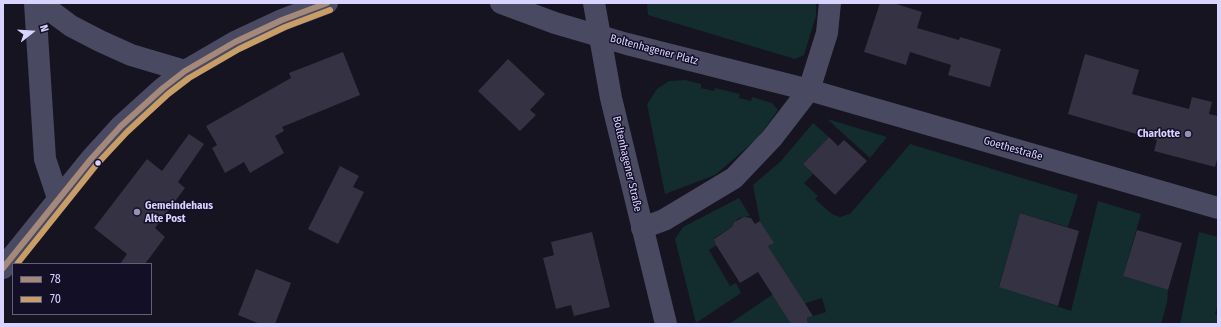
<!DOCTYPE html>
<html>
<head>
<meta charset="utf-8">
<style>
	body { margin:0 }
	#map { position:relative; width:1221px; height:327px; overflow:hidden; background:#161421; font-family:"Fira Sans Condensed",sans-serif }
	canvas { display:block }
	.frame { position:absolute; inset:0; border:4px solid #d9d4ff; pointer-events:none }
	.legend { position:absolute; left:12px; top:263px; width:140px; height:52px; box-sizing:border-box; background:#130f26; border:1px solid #625e7d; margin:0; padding:5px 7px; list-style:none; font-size:12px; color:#d9d4ff }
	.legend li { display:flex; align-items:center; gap:8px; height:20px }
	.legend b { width:20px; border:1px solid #625e7d }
	.north { position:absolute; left:12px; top:12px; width:40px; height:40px; -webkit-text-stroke:3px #130f26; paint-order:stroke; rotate:73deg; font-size:11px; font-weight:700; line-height:16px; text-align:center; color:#d9d4ff }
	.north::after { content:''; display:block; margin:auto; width:14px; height:18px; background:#d9d4ff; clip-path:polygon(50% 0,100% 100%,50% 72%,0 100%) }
</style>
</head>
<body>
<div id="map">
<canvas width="1221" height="327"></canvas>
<div class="frame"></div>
<ul class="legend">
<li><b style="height:5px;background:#a4897a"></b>78</li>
<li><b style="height:5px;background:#c99d66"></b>70</li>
</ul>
<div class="north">N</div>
</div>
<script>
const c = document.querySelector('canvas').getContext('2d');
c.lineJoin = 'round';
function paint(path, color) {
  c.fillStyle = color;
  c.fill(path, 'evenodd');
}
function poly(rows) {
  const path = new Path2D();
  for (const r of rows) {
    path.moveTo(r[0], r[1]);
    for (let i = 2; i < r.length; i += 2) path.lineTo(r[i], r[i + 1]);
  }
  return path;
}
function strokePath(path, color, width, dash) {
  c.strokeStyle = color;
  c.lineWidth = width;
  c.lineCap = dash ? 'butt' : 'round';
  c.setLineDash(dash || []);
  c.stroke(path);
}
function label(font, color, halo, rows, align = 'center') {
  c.font = font + ' "Fira Sans Condensed",sans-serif';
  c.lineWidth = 3;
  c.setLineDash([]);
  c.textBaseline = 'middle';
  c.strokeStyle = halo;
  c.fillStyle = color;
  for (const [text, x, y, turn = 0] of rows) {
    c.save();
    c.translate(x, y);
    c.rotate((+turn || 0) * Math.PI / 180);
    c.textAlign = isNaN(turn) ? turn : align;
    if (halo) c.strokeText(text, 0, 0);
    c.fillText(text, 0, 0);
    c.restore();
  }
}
paint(poly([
	[647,3,816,3,816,16,804,55,795,59,648,15],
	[685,80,701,84,701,88,714,91,715,88,740,94,739,98,751,101,752,97,772,103,778,110,758,138,715,175,665,194,647,104,657,89,669,81],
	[827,119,887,137,870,158],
	[813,123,829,137,803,164,813,174,804,183,818,196,815,199,832,214,840,217,850,214,910,144,1078,195,1068,227,1020,213,999,286,1071,311,1098,201,1141,214,1123,276,1168,290,1167,303,1161,324,808,324,807,318,786,324,729,324,791,282,768,246,773,242,760,221,753,185,781,161],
	[822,298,826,312,807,318,803,304],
	[739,198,750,216,739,218,734,222,732,227,714,238,717,245,709,250,730,286,736,283,741,293,696,323,675,239,683,227],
	[1199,232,1218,237,1218,303,1215,314,1218,315,1218,324,1180,324]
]), '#132c2d');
paint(poly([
	[880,3,893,3,922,12,917,28,959,40,960,37,1001,49,990,87,948,75,951,65,910,52,906,65,864,52],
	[343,52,360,95,282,127,284,131,275,136,284,153,250,173,244,162,225,173,212,148,217,145,206,126,291,78,289,73],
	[1085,54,1139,70,1132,94,1189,109,1192,97,1212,102,1209,114,1218,116,1218,156,1215,167,1154,151,1157,140,1068,114],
	[508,59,545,94,530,110,536,115,520,131,478,91],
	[189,134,204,144,178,182,185,188,155,228,165,237,145,264,120,264,127,254,94,228,147,159,162,171],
	[829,137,838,146,844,140,867,161,835,195,803,164],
	[340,166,359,176,353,187,364,192,338,244,308,229],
	[1020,213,1079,231,1058,306,999,287],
	[744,217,751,218,755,224,760,221,774,243,768,246,813,316,807,318,808,324,791,324,758,272,740,283,716,245,714,239,732,227,734,222],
	[1137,230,1182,243,1168,290,1123,276],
	[592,232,610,307,574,316,571,305,556,309,543,258,554,255,551,242],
	[256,269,291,283,275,324,260,324,238,315]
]), '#343243');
strokePath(poly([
	[35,3,45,159,58,198],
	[40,3,71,26,100,41,131,55,185,71],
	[501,3,555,23,627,44,809,90,1218,208],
	[642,228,664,220,734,178,772,138,809,90,827,33,830,3],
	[3,268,91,159,121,126,163,88,185,71,235,42,282,20,327,3]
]), '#4a4962', 22);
strokePath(poly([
	[594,3,611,98,666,324]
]), '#4a4962', 22);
strokePath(poly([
	[3,268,91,159,121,126,163,88,185,71,235,42,282,20,327,3]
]), '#a4897a', 6);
strokePath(poly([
	[17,264,97,164,127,132,168,94,189,78,239,49,285,27,330,10]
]), '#c99d66', 6);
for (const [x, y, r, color] of [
	[1188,134,4,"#9591b1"],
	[98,163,3.5,"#d9d4ff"],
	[137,212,4,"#9591b1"]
]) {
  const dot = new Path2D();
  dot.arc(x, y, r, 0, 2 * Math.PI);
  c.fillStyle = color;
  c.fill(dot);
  strokePath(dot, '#130f26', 1.5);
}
label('11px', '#d9d4ff', '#130f26', [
	["Boltenhagener Platz",654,50,15],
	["Goethestraße",1013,149,16],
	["Boltenhagener Straße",627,164,77]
]);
label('bold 11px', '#d9d4ff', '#130f26', [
	["Charlotte",1180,134],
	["Gemeindehaus",145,206,"left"],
	["Alte Post",145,219,"left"]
], 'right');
</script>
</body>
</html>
